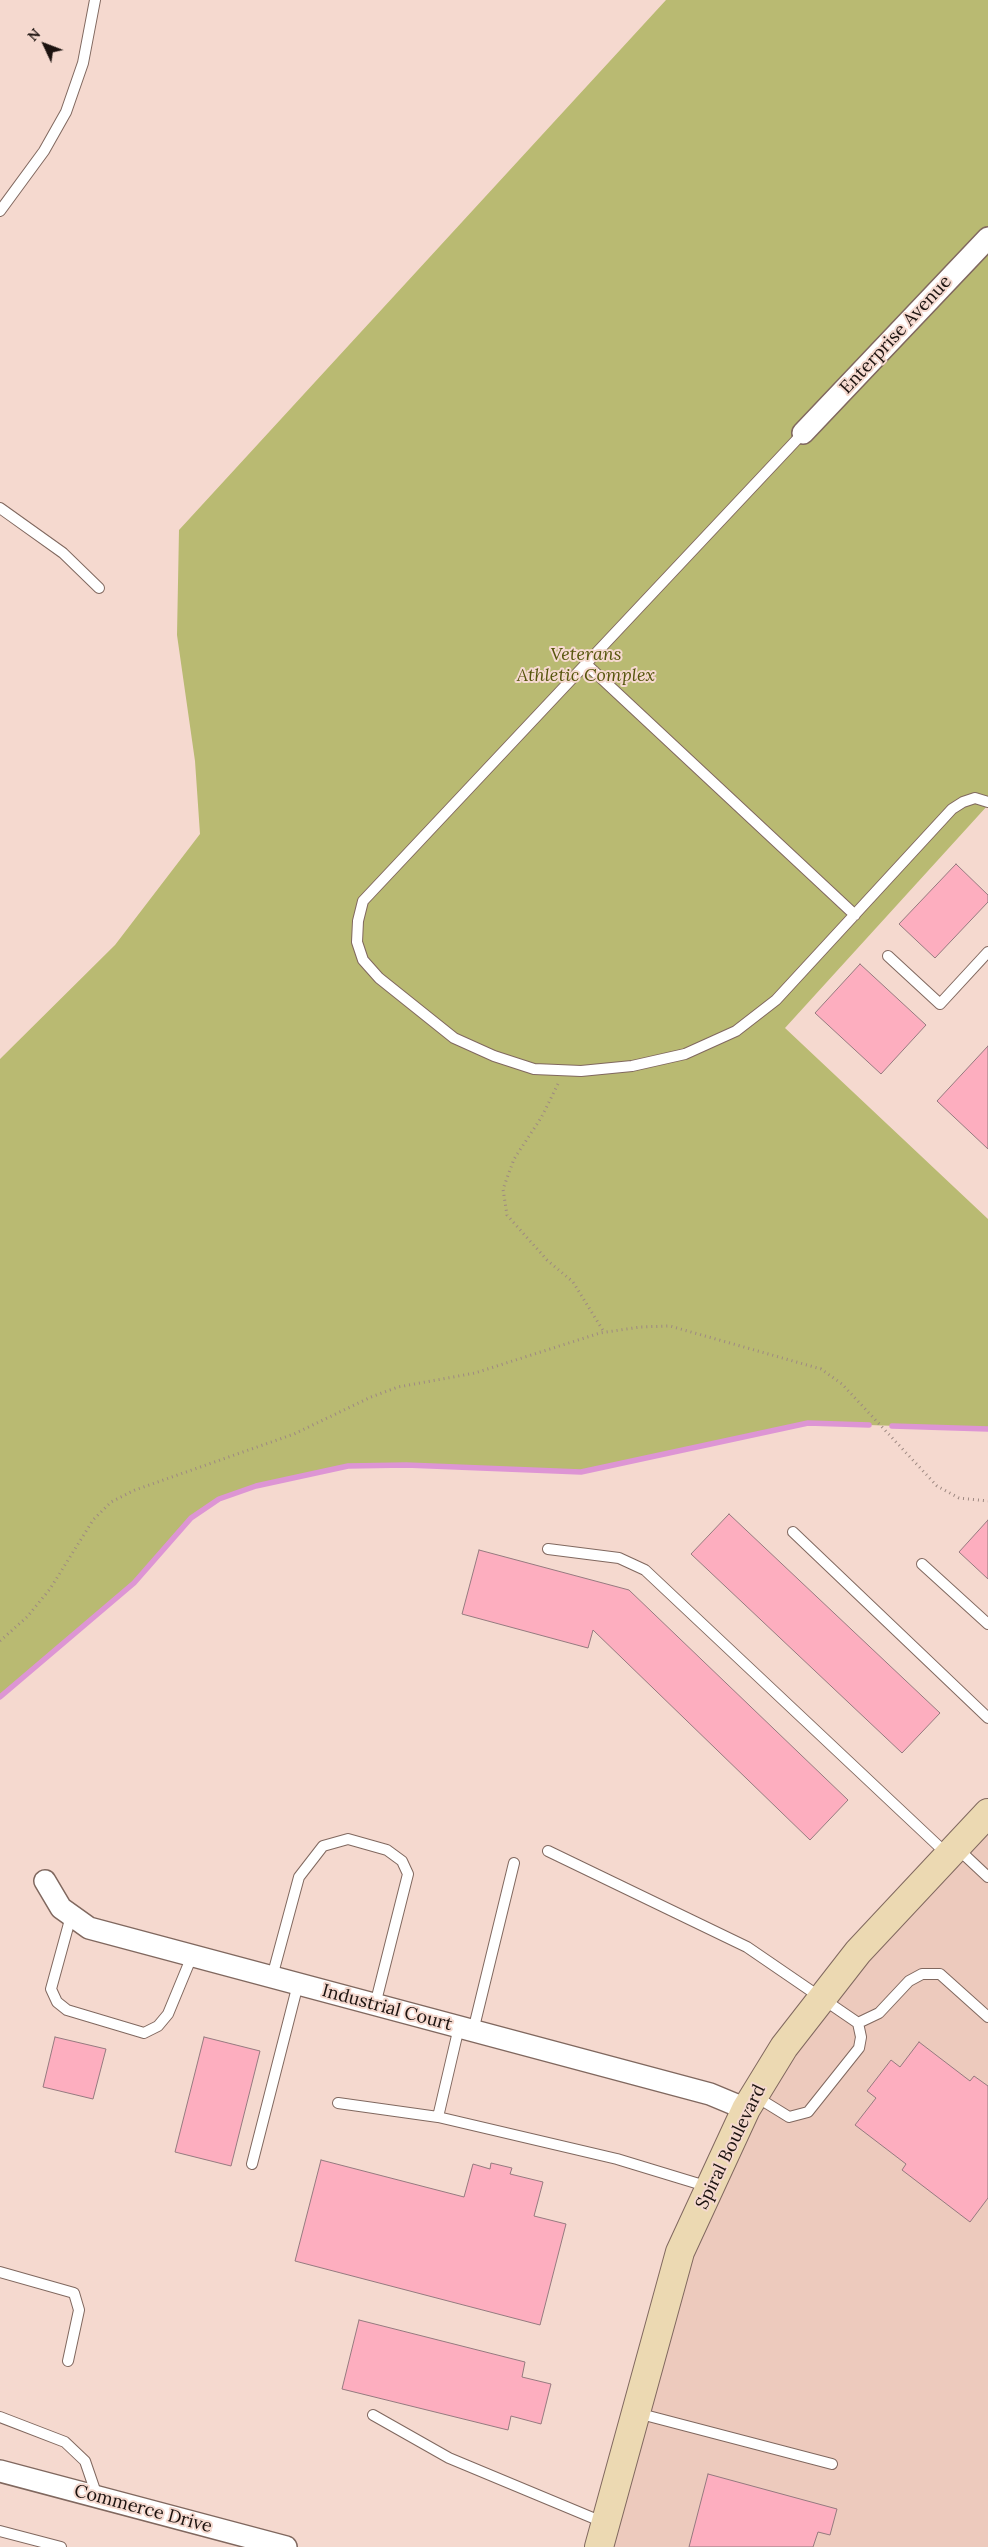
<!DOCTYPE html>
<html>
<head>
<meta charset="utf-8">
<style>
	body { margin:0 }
	#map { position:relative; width:988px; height:2547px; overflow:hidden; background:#f5d9cf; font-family:Lora,serif }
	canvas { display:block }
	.north { position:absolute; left:20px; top:20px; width:50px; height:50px; -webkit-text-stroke:4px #f5d9cf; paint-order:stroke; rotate:313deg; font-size:14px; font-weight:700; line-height:20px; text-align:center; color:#1c1310 }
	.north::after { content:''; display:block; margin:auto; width:18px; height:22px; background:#1c1310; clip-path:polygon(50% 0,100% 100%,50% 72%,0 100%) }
</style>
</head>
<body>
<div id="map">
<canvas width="988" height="2547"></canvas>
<div class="north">N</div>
</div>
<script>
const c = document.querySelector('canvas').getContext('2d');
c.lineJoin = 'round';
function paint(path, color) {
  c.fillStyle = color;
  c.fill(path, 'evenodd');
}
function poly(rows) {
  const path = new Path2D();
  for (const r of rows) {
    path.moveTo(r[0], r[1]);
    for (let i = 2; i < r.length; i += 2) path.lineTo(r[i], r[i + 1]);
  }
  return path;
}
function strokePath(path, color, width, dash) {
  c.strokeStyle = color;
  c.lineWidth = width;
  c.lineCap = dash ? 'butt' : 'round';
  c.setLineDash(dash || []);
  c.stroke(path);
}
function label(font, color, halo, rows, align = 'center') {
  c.font = font + ' Lora,serif';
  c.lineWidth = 4;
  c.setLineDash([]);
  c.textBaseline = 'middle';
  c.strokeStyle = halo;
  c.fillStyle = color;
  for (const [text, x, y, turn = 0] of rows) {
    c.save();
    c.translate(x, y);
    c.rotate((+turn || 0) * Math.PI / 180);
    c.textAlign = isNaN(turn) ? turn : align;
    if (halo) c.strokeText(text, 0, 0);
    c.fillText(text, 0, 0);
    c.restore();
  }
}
paint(poly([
	[988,1813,988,2547,599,2547,680,2252,746,2109]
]), '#edcabd');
paint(poly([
	[666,0,988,0,988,805,785,1028,988,1219,988,1429,808,1423,581,1472,406,1465,348,1466,257,1486,219,1499,191,1518,134,1583,0,1697,0,1059,115,945,200,834,195,761,177,635,179,530]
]), '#b9ba72');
strokePath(poly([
	[892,1426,988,1429],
	[0,1697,134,1583,191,1518,219,1499,256,1486,348,1466,406,1465,581,1472,808,1423,869,1425]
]), '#dd95d4', 5.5);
const building = poly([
	[956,864,988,895,988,902,935,958,899,924,956,864],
	[860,964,926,1025,881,1074,815,1013,860,964],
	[988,1046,988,1149,937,1101,988,1046],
	[729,1514,940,1713,902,1753,691,1554,729,1514],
	[988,1520,988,1579,959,1552,988,1520],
	[479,1550,629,1590,848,1800,810,1840,593,1630,588,1648,462,1614,479,1550],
	[55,2037,106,2049,93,2099,43,2087,55,2037],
	[204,2037,260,2051,231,2166,175,2152,204,2037],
	[919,2042,970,2081,974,2076,988,2086,988,2198,970,2222,902,2170,906,2164,855,2125,876,2098,867,2091,891,2060,900,2067,919,2042],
	[321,2160,464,2197,473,2164,490,2169,491,2163,512,2168,510,2174,543,2182,534,2216,566,2224,540,2325,295,2261,321,2160],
	[359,2320,525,2362,522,2377,551,2384,541,2424,511,2416,508,2430,342,2389,359,2320],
	[708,2474,837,2509,830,2535,818,2532,813,2547,689,2547,708,2474]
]);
paint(building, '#fdaebf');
strokePath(building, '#957a7f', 1);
const lane = poly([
	[0,211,44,151,66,112,83,63,95,0],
	[803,433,363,901,358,921,357,942,363,960,379,978,454,1038,494,1056,534,1069,581,1071,632,1066,685,1054,736,1031,776,1000,952,809,963,802,975,798,988,802],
	[0,508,63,553,99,588],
	[586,664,855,915],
	[888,956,940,1004,988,952],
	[793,1532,988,1718],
	[548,1549,619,1558,645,1570,948,1855],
	[922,1564,988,1624],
	[957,1848,988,1877],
	[548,1851,747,1947,858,2023,861,2037,859,2048,808,2112,789,2117,755,2096],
	[71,1916,51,1989,57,2002,67,2010,144,2033,158,2026,168,2014,192,1956],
	[272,1977,299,1877,323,1846,348,1839,387,1850,402,1861,408,1874,375,2005],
	[858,2023,879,2013,909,1981,922,1974,940,1974,988,2017],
	[473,2031,514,1863],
	[338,2103,438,2117,617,2159,709,2187],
	[438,2117,459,2027],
	[252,2164,298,1984],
	[0,2272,74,2293,79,2310,68,2361],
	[637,2413,832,2464],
	[373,2415,449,2458,605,2523],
	[0,2417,65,2442,85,2461,97,2496],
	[0,2531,61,2547]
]);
const street = poly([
	[803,433,988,238],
	[45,1881,61,1908,89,1928,710,2094,746,2109],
	[0,2471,286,2547]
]);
const secondary = poly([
	[599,2547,680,2252,746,2109,784,2047,858,1952,988,1813]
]);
strokePath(lane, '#80685f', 12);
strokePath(street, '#80685f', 24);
strokePath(secondary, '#80685f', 30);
strokePath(poly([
	[558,1084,541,1118,514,1159,503,1189,507,1215,547,1260,573,1282,604,1332],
	[0,1641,27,1617,50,1589,93,1520,111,1502,135,1490,294,1434,371,1397,398,1387,475,1373,600,1333,640,1327,670,1326,821,1369,842,1384,937,1486,959,1498,988,1501]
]), '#9e8982', 3, [1, 4]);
strokePath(lane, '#fff', 10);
strokePath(street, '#fff', 21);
strokePath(secondary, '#ecd9b2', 28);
label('18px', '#1c1310', '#f5d9cf', [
	["Enterprise Avenue",896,335,-47],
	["Industrial Court",387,2008,15],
	["Spiral Boulevard",731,2147,-64],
	["Commerce Drive",143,2509,15]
]);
label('italic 18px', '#56550c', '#f5d9cf', [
	["Veterans",586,655],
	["Athletic Complex",586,676]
]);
</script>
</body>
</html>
